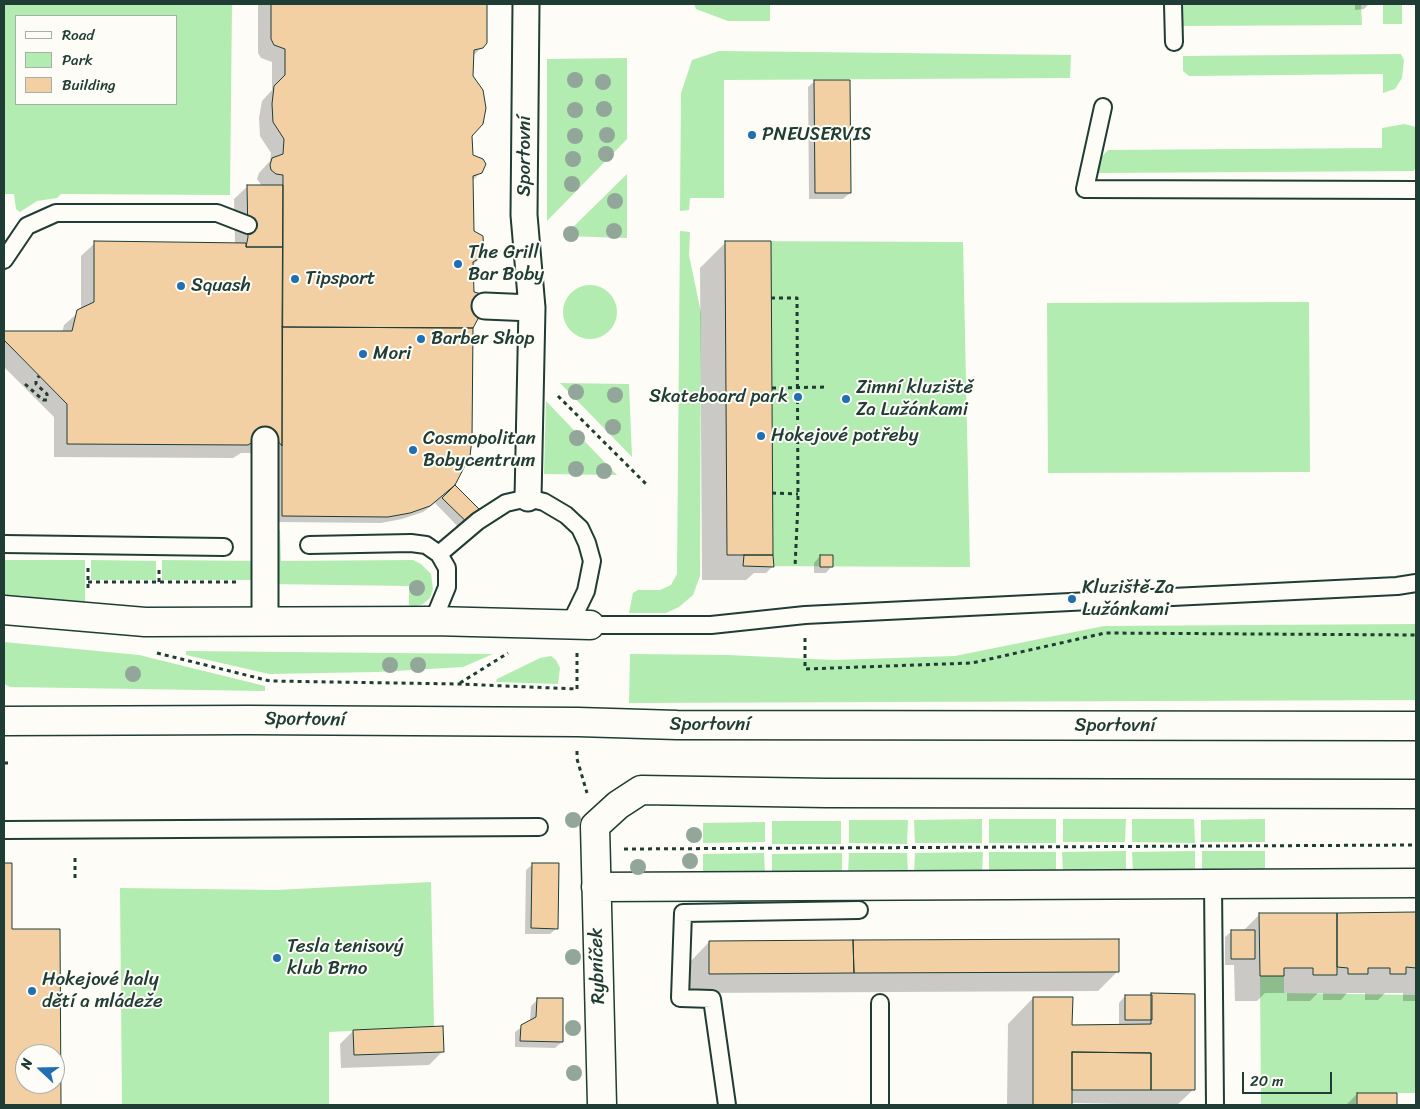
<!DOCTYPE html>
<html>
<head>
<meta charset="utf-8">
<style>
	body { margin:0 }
	#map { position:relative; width:1420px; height:1109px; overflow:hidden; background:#fdfcf7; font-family:Sriracha,sans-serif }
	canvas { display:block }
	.frame { position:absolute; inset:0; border:5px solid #1f3d34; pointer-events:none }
	.legend { position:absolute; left:15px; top:15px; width:162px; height:90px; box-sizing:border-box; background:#fdfcf7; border:1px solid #a4b0a9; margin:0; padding:6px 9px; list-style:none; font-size:15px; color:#1f3d34 }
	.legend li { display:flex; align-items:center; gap:10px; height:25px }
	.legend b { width:25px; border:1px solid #a4b0a9 }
	.north { position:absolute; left:15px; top:1044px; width:50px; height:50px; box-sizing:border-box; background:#fdfcf7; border:1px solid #a4b0a9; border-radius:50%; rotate:291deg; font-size:14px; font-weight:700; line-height:20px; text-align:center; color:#1f3d34 }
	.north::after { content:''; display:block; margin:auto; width:18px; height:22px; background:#1f6fb2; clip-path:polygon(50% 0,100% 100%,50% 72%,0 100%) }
	.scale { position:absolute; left:1242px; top:1072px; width:90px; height:22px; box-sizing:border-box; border:2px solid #1f3d34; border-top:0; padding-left:6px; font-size:15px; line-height:18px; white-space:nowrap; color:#1f3d34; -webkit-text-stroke:4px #fdfcf7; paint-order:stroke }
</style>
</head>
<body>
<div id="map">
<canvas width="1420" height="1109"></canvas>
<div class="frame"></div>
<ul class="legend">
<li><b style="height:6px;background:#fdfcf7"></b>Road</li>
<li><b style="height:14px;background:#b3ecb0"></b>Park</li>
<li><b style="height:14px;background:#f2d0a3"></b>Building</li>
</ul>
<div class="north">N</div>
<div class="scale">20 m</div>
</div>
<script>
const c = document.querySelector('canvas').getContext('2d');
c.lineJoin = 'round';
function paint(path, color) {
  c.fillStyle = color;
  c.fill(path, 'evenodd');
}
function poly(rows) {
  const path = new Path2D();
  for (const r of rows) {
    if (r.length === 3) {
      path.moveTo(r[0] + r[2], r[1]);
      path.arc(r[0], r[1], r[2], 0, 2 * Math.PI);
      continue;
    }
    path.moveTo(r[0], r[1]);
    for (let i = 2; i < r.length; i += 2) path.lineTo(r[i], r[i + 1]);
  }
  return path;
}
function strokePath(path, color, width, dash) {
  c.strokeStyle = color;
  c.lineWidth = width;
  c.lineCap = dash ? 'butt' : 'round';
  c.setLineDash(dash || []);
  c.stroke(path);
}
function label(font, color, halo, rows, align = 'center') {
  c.font = font + ' Sriracha,sans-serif';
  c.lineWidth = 4;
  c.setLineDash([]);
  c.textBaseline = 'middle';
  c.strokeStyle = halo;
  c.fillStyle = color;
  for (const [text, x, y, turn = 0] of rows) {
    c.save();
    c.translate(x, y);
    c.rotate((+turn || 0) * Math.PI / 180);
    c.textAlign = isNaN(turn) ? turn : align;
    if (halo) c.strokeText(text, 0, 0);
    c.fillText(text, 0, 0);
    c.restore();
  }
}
paint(poly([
	[4,4,232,4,230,195,61,194,57,198,37,201,20,212,16,209,14,194,4,194],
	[16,16,176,16,176,104,16,104],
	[694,4,770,4,770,21,728,21,696,9],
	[1182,4,1361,4,1362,25,1183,26],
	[1383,4,1402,4,1402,24,1383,24],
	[719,51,1071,55,1070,78,724,80,724,198,690,198,689,210,680,211,681,93,692,60],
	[1401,54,1404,60,1402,78,1395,89,1383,93,1383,74,1189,76,1183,71,1183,56],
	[627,58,627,139,547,221,547,59],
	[1404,124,1416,127,1416,169,1413,171,1096,173,1097,162,1108,150,1382,148,1382,128],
	[627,174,627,238,564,236],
	[680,231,690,232,689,255,701,313,700,576,693,595,679,607,666,613,629,613,633,593,638,590,660,590,671,585,677,574],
	[725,241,963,242,970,567,743,566,744,555,727,555],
	[590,312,27],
	[1309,302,1310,472,1048,473,1047,303],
	[560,383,629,384,632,457],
	[546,401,617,475,544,474],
	[269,530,280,530,281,561,413,560,421,564,431,574,433,589,430,598,423,604,415,607,409,605,409,586,269,584],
	[4,560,85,560,85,603,4,596],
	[91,560,156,561,156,580,91,580],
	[162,560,260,561,261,580,162,580],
	[1416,624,1416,700,629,703,630,654,728,655,834,660,955,656,1104,626],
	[4,642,139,655,265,686,265,691,10,687,4,684],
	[186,651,493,654,463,667,377,672,269,674,186,655],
	[551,656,556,660,560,668,558,684,496,682,497,679,540,658],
	[982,819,982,843,915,843,914,820],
	[989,819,1056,819,1056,843,989,843],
	[1063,819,1126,819,1125,842,1063,842],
	[1132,819,1194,819,1195,843,1132,842],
	[1265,819,1265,842,1201,842,1201,820],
	[849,820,908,820,907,844,849,843],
	[772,821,841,821,841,844,772,844],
	[765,822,765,842,703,843,703,823],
	[1126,851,1126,872,1063,872,1062,852],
	[1195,851,1195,871,1133,872,1132,852],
	[1202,851,1265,851,1265,871,1202,872],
	[983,852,982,872,914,873,915,853],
	[989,852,1056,852,1056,872,989,873],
	[764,853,765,873,703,873,703,854],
	[842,853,842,873,772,873,772,854],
	[849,853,907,853,908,872,848,873],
	[431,882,434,1027,329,1032,329,1105,122,1105,120,888,276,890],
	[1260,976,1284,976,1284,993,1416,995,1416,1093,1357,1093,1356,1105,1261,1105]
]), '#b3ecb0');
paint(poly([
	[258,4,486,4,486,43,472,57,471,136,472,156,481,172,471,182,472,232,482,256,472,266,472,327,453,485,488,520,470,539,435,503,423,512,402,519,381,523,276,522,263,453,241,453,233,458,54,457,54,417,4,367,4,332,62,333,64,325,81,310,81,256,95,243,235,244,234,199,248,186,262,186,257,179,259,173,270,161,271,153,260,136,259,118,262,101,272,90,272,62,261,58,258,53],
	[1367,4,1369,4,1364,9,1355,10,1355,5],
	[815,81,850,193,843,199,809,199,808,87],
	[726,242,773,566,766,573,754,573,746,580,702,580,700,268],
	[820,556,832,566,826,573,814,573,814,563],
	[4,864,10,864,11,930,59,930,60,1105,4,1105],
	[25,1054,55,1054,55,1084,25,1084],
	[533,864,557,928,550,934,525,934,526,870],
	[1416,913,1416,1001,1403,1001,1403,993,1385,993,1378,1000,1365,1000,1365,993,1347,993,1341,1000,1323,1000,1323,993,1318,993,1310,1001,1287,1001,1287,993,1265,993,1257,1001,1235,1001,1234,965,1225,965,1225,937,1232,931,1243,931,1260,914],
	[709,942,1118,971,1098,991,690,993,690,962],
	[1125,996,1150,996,1194,1089,1177,1105,1071,1103,1071,1105,1007,1105,1008,1024,1033,998,1071,1026,1119,1026,1119,1003],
	[537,1000,562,1042,555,1048,515,1047,515,1032,530,1021,531,1006],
	[353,1031,443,1051,429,1065,341,1068,340,1044],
	[1357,1094,1396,1094,1396,1105,1346,1105]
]), '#0003');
const building = poly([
	[271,4,487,4,487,43,483,48,474,50,473,76,483,90,486,108,483,124,472,136,473,155,483,159,486,164,482,173,473,176,474,231,483,236,484,256,473,262,474,292,482,294,485,306,473,328,282,327,283,175,276,174,271,170,270,165,272,158,283,154,284,139,273,122,272,104,274,86,285,75,285,49,274,45,271,39,271,4],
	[814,80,850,80,851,193,815,193,814,80],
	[247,185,283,185,283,247,246,247,248,237,247,185],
	[94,241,246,243,246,247,283,247,282,446,277,440,256,440,248,445,67,444,67,404,4,340,4,331,72,331,77,310,94,302,94,241],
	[725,241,771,241,773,555,727,555,725,241],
	[282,327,473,328,472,439,470,456,455,485,430,506,410,513,388,517,282,516,282,327],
	[455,485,490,520,478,533,442,498,455,485],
	[744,555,773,555,774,567,743,566,744,555],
	[820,555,833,555,833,567,820,567,820,555],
	[4,863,12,863,12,929,60,929,61,1105,4,1105,4,863],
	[25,1054,55,1054,55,1084,25,1084,25,1054],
	[532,863,559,863,558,929,531,928,532,863],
	[1416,912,1416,968,1406,967,1406,974,1390,974,1390,968,1368,968,1368,974,1348,974,1348,968,1337,967,1337,913,1416,912],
	[1259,913,1337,913,1337,975,1313,975,1313,968,1284,968,1284,976,1260,976,1259,913],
	[1231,930,1255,930,1255,959,1231,959,1231,930],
	[1119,939,1119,972,854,973,853,940,1119,939],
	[853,940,854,973,709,974,709,941,853,940],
	[1151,993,1195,994,1195,1090,1151,1090,1151,1053,1072,1052,1072,1105,1033,1105,1033,997,1073,997,1072,1025,1151,1024,1151,993],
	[1125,995,1152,995,1152,1020,1125,1020,1125,995],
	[537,998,563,998,563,1042,520,1041,521,1025,536,1017,537,998],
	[443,1026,444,1052,354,1055,353,1030,443,1026],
	[1072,1052,1151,1053,1151,1090,1072,1090,1072,1052],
	[1357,1093,1397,1093,1397,1105,1357,1105,1357,1093]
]);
paint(building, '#f2d0a3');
strokePath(building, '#1f3d34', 1);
const service = poly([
	[1173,4,1174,42],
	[1103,107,1085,189,1416,190],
	[4,260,27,226,56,213,217,213,248,225],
	[4,544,224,547],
	[309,545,411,543,426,545,439,554,447,568,447,587,433,621],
	[439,554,478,521,506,503,528,498,544,502,566,515,580,528,587,543,592,561,586,591,570,624],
	[590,625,711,625,805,615,1397,586,1416,583],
	[4,830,539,827],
	[1213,884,1215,1105],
	[727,1105,712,999,680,998,683,913,859,910],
	[880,1105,880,1003]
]);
const pedestrian = poly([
	[526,4,524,215,532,308,528,498],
	[485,306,532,308],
	[265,622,265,440]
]);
const minor = poly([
	[4,610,145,622,433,621,590,625],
	[596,887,1416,883],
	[602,1105,595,826,618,805,641,790,826,793,1416,794]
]);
const secondary = poly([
	[4,721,248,720,578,722,677,725,1416,726]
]);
strokePath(service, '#1f3d34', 20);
strokePath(pedestrian, '#1f3d34', 29);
strokePath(minor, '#1f3d34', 31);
strokePath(secondary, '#1f3d34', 31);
strokePath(poly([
	[771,298,797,298,798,503,795,567],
	[25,384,43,400,47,400,47,394,36,384,36,380,39,376],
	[772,388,828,387],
	[558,396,647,485],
	[772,493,798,494],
	[88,568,88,589],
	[159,570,159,582],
	[88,582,237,582],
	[805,638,805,669,972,663,1105,633,1416,635],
	[157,653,270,681,459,684,577,689],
	[577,653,577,690],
	[460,683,508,653],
	[577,751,577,759,587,793],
	[4,763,8,763],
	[624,849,1416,845],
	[75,878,75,854]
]), '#1f3d34', 3, [4, 4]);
strokePath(service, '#fdfcf7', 16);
strokePath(pedestrian, '#fdfcf7', 25);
strokePath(minor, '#fdfcf7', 28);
strokePath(secondary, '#fdfcf7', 28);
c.fillStyle = '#93a69a';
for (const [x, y] of [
	[575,80],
	[603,82],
	[604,109],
	[575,110],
	[607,135],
	[575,136],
	[606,154],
	[573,159],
	[572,184],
	[615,201],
	[614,231],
	[571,234],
	[576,392],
	[615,395],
	[613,427],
	[577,438],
	[576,469],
	[604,471],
	[417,588],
	[390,665],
	[418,665],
	[133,674],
	[573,820],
	[694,835],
	[690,861],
	[638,867],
	[573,957],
	[573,1028],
	[574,1073]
]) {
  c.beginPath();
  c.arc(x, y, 8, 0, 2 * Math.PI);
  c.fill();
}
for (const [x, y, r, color] of [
	[752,135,5,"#1f6fb2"],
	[458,264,5,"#1f6fb2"],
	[295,279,5,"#1f6fb2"],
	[181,286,5,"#1f6fb2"],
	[421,339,5,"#1f6fb2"],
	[363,354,5,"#1f6fb2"],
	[798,397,5,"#1f6fb2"],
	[846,399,5,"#1f6fb2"],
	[761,436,5,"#1f6fb2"],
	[413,450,5,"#1f6fb2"],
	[1072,599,5,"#1f6fb2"],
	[277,958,5,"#1f6fb2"],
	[32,991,5,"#1f6fb2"]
]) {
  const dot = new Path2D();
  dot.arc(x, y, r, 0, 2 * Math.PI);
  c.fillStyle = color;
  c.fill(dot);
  strokePath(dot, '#fdfcf7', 2);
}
label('19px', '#1f3d34', '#fdfcf7', [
	["PNEUSERVIS",762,135],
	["The Grill",468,253],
	["Bar Boby",468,275],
	["Tipsport",305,279],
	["Squash",191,286],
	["Barber Shop",431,339],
	["Mori",373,354],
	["Zimní kluziště",856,388],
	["Za Lužánkami",856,410],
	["Skateboard park",788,397,"right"],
	["Hokejové potřeby",771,436],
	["Cosmopolitan",423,439],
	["Bobycentrum",423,461],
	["Kluziště Za",1082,588],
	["Lužánkami",1082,610],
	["Tesla tenisový",287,947],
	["klub Brno",287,969],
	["Hokejové haly",42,980],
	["dětí a mládeže",42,1002]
], 'left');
label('19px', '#1f3d34', '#fdfcf7', [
	["Sportovní",525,156,-90],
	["Sportovní",305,720,1],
	["Sportovní",710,725],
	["Sportovní",1115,726],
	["Rybníček",598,966,-92]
]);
</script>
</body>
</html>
